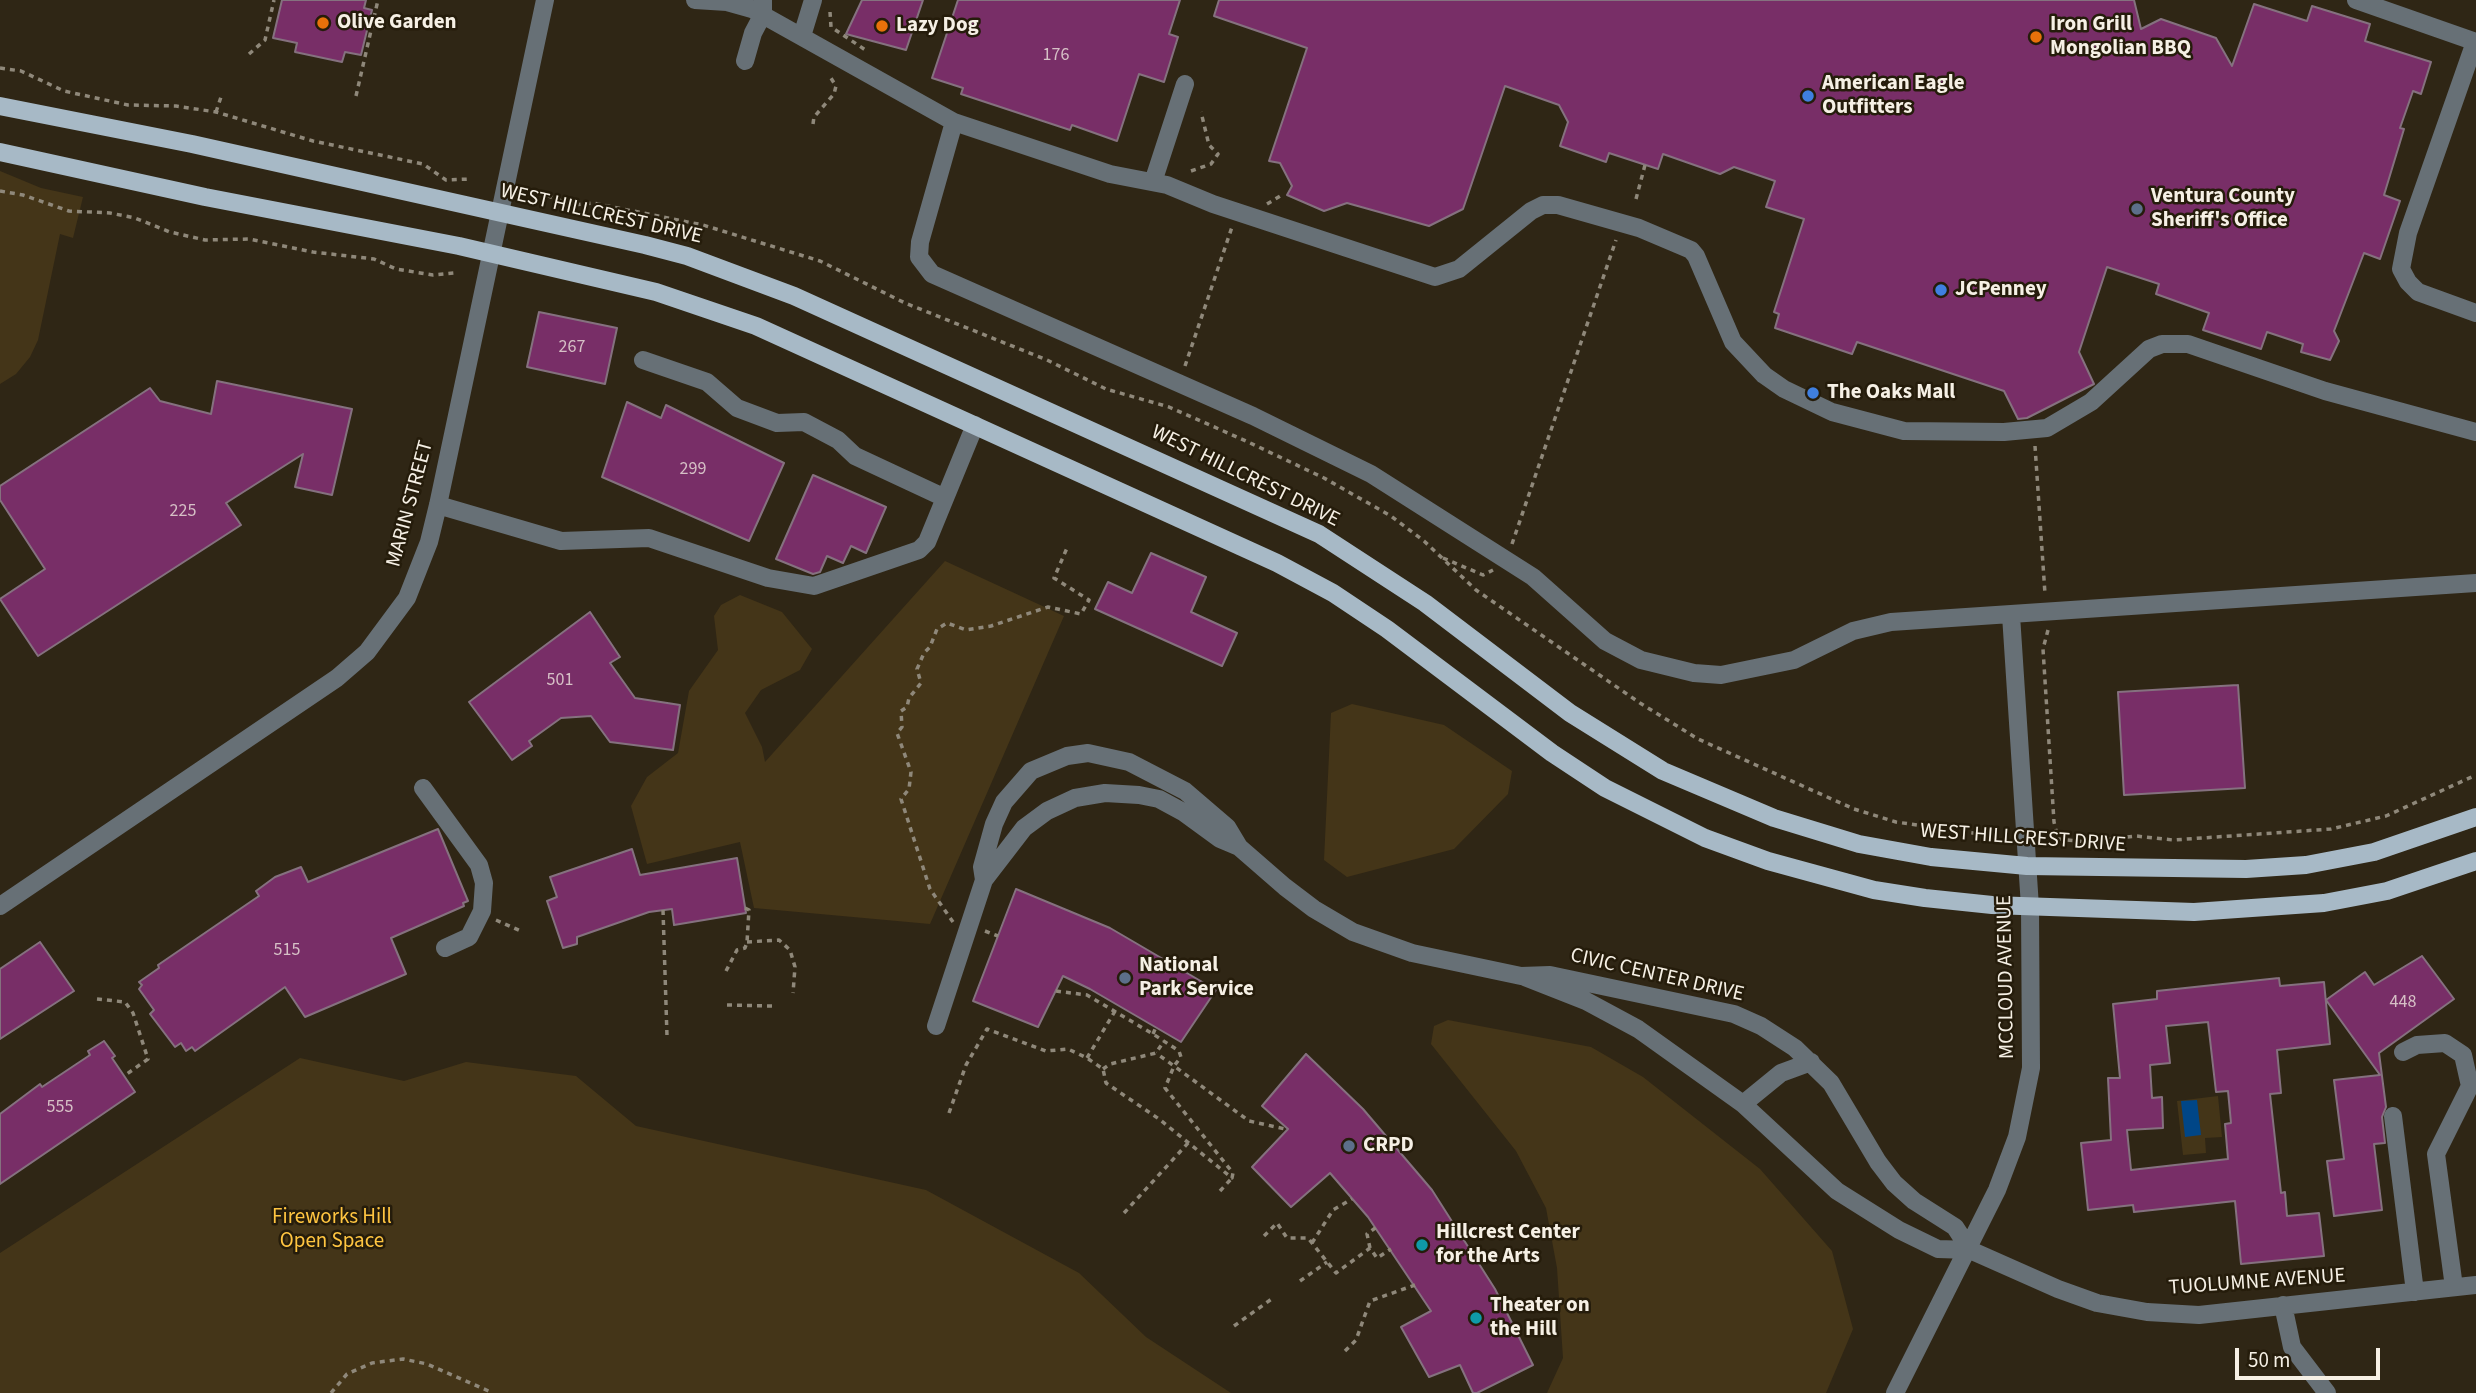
<!DOCTYPE html>
<html>
<head>
<meta charset="utf-8">
<style>
	body { margin:0 }
	#map { position:relative; width:2476px; height:1393px; overflow:hidden; background:#2f2615; font-family:"Source Sans 3",sans-serif }
	canvas { display:block }
	.scale { position:absolute; left:2235px; top:1348px; width:145px; height:32px; box-sizing:border-box; border:4px solid #f6f0e5; border-top:0; padding-left:9px; font-size:21px; line-height:24px; white-space:nowrap; color:#f6f0e5; -webkit-text-stroke:5px #251c0b; paint-order:stroke }
</style>
</head>
<body>
<div id="map">
<canvas width="2476" height="1393"></canvas>
<div class="scale">50 m</div>
</div>
<script>
const c = document.querySelector('canvas').getContext('2d');
c.lineJoin = 'round';
function paint(path, color) {
  c.fillStyle = color;
  c.fill(path, 'evenodd');
}
function poly(rows) {
  const path = new Path2D();
  for (const r of rows) {
    path.moveTo(r[0], r[1]);
    for (let i = 2; i < r.length; i += 2) path.lineTo(r[i], r[i + 1]);
  }
  return path;
}
function strokePath(path, color, width, dash) {
  c.strokeStyle = color;
  c.lineWidth = width;
  c.lineCap = dash ? 'butt' : 'round';
  c.setLineDash(dash || []);
  c.stroke(path);
}
function label(font, color, halo, rows, align = 'center') {
  c.font = font + ' "Source Sans 3",sans-serif';
  c.lineWidth = 5;
  c.setLineDash([]);
  c.textBaseline = 'middle';
  c.strokeStyle = halo;
  c.fillStyle = color;
  for (const [text, x, y, turn = 0] of rows) {
    c.save();
    c.translate(x, y);
    c.rotate((+turn || 0) * Math.PI / 180);
    c.textAlign = isNaN(turn) ? turn : align;
    if (halo) c.strokeText(text, 0, 0);
    c.fillText(text, 0, 0);
    c.restore();
  }
}
paint(poly([
	[0,171,41,188,83,197,73,238,60,234,38,340,30,357,16,374,0,384],
	[945,561,1064,616,930,924,754,908,740,842,647,864,631,806,647,777,678,753,689,691,718,650,714,616,721,605,740,595,782,612,812,649,800,670,761,690,745,713,762,747,765,762],
	[1352,704,1444,725,1512,771,1508,794,1454,849,1347,877,1324,860,1331,713],
	[1448,1020,1591,1047,1643,1077,1760,1169,1832,1251,1853,1329,1826,1393,1547,1393,1563,1358,1557,1268,1546,1208,1516,1151,1431,1044,1434,1026],
	[300,1058,404,1081,466,1062,576,1076,636,1126,926,1190,1079,1273,1146,1337,1231,1393,0,1393,0,1253],
	[2218,1096,2222,1137,2205,1138,2206,1153,2183,1155,2177,1101]
]), '#443518');
paint(poly([
	[2197,1100,2201,1135,2185,1137,2181,1101]
]), '#004687');
const building = poly([
	[282,0,366,0,364,8,372,10,361,55,345,52,342,62,295,52,297,43,273,38,282,0],
	[862,0,923,0,906,50,846,34,862,0],
	[958,0,1180,0,1169,34,1178,37,1164,82,1139,74,1117,141,1072,125,1070,130,961,94,963,88,932,78,958,0],
	[1219,0,2134,0,2141,29,2161,19,2216,38,2232,66,2254,4,2307,21,2312,6,2370,24,2365,41,2431,62,2421,94,2413,91,2400,128,2404,129,2384,195,2400,201,2380,259,2364,253,2334,331,2339,341,2330,360,2301,352,2303,344,2267,332,2261,349,2203,330,2209,313,2156,294,2159,284,2107,267,2079,352,2094,384,2027,418,2018,419,2004,391,1857,342,1852,354,1775,328,1779,314,1774,312,1804,219,1766,207,1775,181,1734,167,1720,174,1663,154,1658,169,1609,153,1606,162,1560,146,1568,122,1559,105,1505,86,1463,209,1429,226,1347,203,1324,211,1287,195,1292,186,1280,163,1269,161,1307,48,1214,16,1219,0],
	[539,312,617,328,605,384,527,367,539,312],
	[217,381,352,409,332,495,295,487,303,454,226,503,241,525,38,656,0,599,45,569,0,500,0,486,150,388,160,401,211,414,217,381],
	[627,402,661,418,666,405,784,463,749,541,602,477,627,402],
	[813,475,886,507,866,553,851,546,843,563,827,556,820,572,813,574,776,559,813,475],
	[1151,553,1206,577,1191,612,1237,633,1222,666,1095,609,1108,582,1132,593,1151,553],
	[590,612,620,657,610,663,635,698,680,705,673,750,610,742,591,716,561,718,529,741,532,746,512,760,469,702,590,612],
	[2238,685,2245,788,2124,795,2118,692,2238,685],
	[438,829,468,901,463,903,464,906,391,938,406,974,305,1017,285,987,195,1051,192,1047,186,1051,181,1043,175,1047,150,1014,154,1010,139,989,142,985,139,982,159,968,158,965,259,896,256,891,275,877,301,867,308,882,438,829],
	[632,849,640,875,737,858,746,913,674,925,672,909,649,912,577,937,577,944,563,948,547,901,557,897,550,877,632,849],
	[1016,889,1110,928,1216,990,1181,1042,1090,989,1063,976,1038,1027,973,1001,1016,889],
	[40,942,74,991,0,1039,0,969,40,942],
	[2422,956,2454,999,2379,1053,2386,1107,2382,1117,2385,1143,2374,1144,2382,1210,2334,1216,2327,1161,2344,1159,2334,1080,2380,1075,2326,1000,2365,972,2374,985,2422,956],
	[2279,978,2280,986,2324,982,2330,1044,2277,1050,2281,1093,2270,1094,2281,1193,2285,1192,2287,1216,2319,1213,2324,1256,2241,1264,2235,1201,2134,1212,2133,1205,2088,1210,2081,1143,2111,1140,2108,1078,2120,1078,2113,1004,2157,999,2157,991,2279,978],
	[2208,1022,2216,1092,2228,1091,2231,1123,2225,1124,2228,1159,2131,1170,2127,1130,2163,1128,2162,1097,2152,1098,2150,1065,2170,1063,2166,1026,2208,1022],
	[104,1041,115,1056,112,1058,135,1092,0,1184,0,1114,40,1084,42,1087,90,1055,88,1051,104,1041],
	[1306,1054,1363,1109,1432,1190,1495,1289,1533,1365,1477,1393,1473,1393,1460,1365,1429,1377,1401,1327,1431,1311,1368,1217,1330,1173,1291,1207,1252,1167,1288,1129,1262,1106,1306,1054]
]);
paint(building, '#782e67');
strokePath(building, '#85717f', 2);
strokePath(poly([
	[830,12,831,27,867,51],
	[249,54,265,40,274,0],
	[0,68,21,71,64,91,128,105,176,106,216,112,313,141,423,164,446,180,471,179],
	[356,96,378,0],
	[216,112,222,94],
	[813,124,814,117,834,94,836,86,829,75],
	[1191,171,1211,164,1218,154,1209,145,1201,112],
	[0,191,23,195,69,211,110,213,135,218,170,232,205,240,249,239,313,252,374,259,396,269,433,275,454,273],
	[538,192,572,205,593,203,703,225,820,261,905,303,1047,360,1106,389,1169,407,1246,441,1324,478,1391,516,1424,541,1476,590,1640,703,1698,739,1854,809,1896,822,1987,835],
	[1636,199,1645,165],
	[1267,204,1282,195],
	[1185,366,1232,227],
	[2035,446,2045,594],
	[1512,544,1616,240],
	[1443,558,1483,575,1493,570],
	[2048,630,2043,649,2054,822,2058,839,2087,842,2136,836,2173,840,2331,829,2386,816,2476,775],
	[663,910,667,1036],
	[496,920,523,932],
	[953,922,930,889,901,799,909,789,911,772,897,733,902,727,901,711,907,707,909,698,921,683,917,669,924,653,930,647,937,629,947,623,966,630,991,626,1048,607,1081,614,1089,600,1054,578,1067,548],
	[985,931,998,936],
	[747,942,779,940,790,950,795,967,793,993],
	[726,971,737,950,745,948,747,942,749,910,745,908],
	[1056,991,1087,995,1153,1034,1179,1051,1181,1057,1174,1066,1249,1121,1285,1129],
	[97,999,125,1002,133,1013,148,1059,124,1076],
	[727,1005,772,1006],
	[1153,1034,1156,1027],
	[1087,1058,1115,1011],
	[1103,1069,1110,1064,1156,1053,1164,1041],
	[949,1113,966,1065,987,1029,1046,1051,1068,1049,1087,1058,1103,1069,1106,1083,1159,1119,1232,1178,1233,1173,1165,1088,1174,1066,1156,1053],
	[1220,1191,1232,1178],
	[1124,1213,1189,1142],
	[1264,1236,1277,1223,1287,1238,1308,1238,1336,1273,1370,1248,1377,1258,1391,1249],
	[1312,1243,1333,1210,1352,1199],
	[1370,1248,1367,1234,1378,1226],
	[1300,1281,1327,1262],
	[1234,1326,1273,1298],
	[1345,1351,1356,1340,1370,1301,1415,1285],
	[331,1393,347,1374,372,1363,403,1359,427,1364,493,1393]
]), '#8f887a', 3.5, [5, 5]);
strokePath(poly([
	[695,0,727,2,752,9,954,122,920,242,919,257,932,274,1253,416,1371,474,1533,577,1605,641,1641,660,1694,673,1721,675,1794,660,1853,631,1891,622,2476,583],
	[2356,0,2476,42],
	[802,36,813,0],
	[2475,42,2408,233,2401,269,2408,282,2418,292,2476,313],
	[745,61,753,33,763,14,763,0],
	[954,122,1110,174,1167,185,1213,204,1435,277,1459,269,1531,211,1543,205,1558,205,1639,228,1691,250,1696,256,1733,342,1764,375,1784,389,1832,412,1904,431,2004,432,2047,428,2091,402,2149,349,2162,344,2188,344,2325,391,2476,432],
	[1153,182,1185,84],
	[643,360,707,382,737,408,777,423,804,422,838,440,855,456,945,498],
	[438,505,561,541,649,538,768,578,814,586,919,550,927,542,975,425],
	[423,788,479,865,484,883,482,911,469,937,445,948],
	[984,880,982,867,994,824,1004,802,1031,771,1067,756,1088,753,1129,762,1185,791,1227,827,1239,847,1285,887,1314,909,1353,932,1412,953,1521,976,1550,975,1734,1014,1761,1026,1795,1048,1831,1083,1878,1162,1894,1183,1914,1201,1955,1227,1970,1250],
	[0,906,337,678,367,652,407,598,429,542,438,505,545,0],
	[1525,977,1586,1001,1638,1029,1743,1104,1837,1191,1899,1230,1938,1249,1970,1250,2058,1289,2097,1303,2147,1312,2199,1315,2476,1285],
	[936,1026,984,880,1024,828,1047,811,1075,798,1105,793,1139,795,1159,799,1183,812,1220,839,1239,847],
	[2403,1052,2417,1045,2445,1043,2463,1055,2470,1086,2436,1154,2454,1287],
	[1743,1104,1781,1073,1811,1062],
	[2393,1116,2415,1292],
	[2283,1305,2292,1347,2327,1393],
	[1895,1393,1997,1190,2017,1137,2031,1068,2030,907,2011,615]
]), '#677076', 18);
strokePath(poly([
	[0,106,192,144,645,245,687,256,794,296,1319,534,1425,603,1570,713,1663,771,1774,818,1859,844,1931,857,2027,866,2246,869,2306,865,2374,852,2476,817],
	[0,152,205,197,459,246,656,292,756,326,1277,563,1333,593,1387,629,1552,753,1605,788,1705,838,1768,861,1874,890,1925,898,1992,905,2194,912,2324,903,2387,891,2476,861]
]), '#a7b9c6', 18);
for (const [x, y, r, color] of [
	[323,23,7,"#e8710a"],
	[882,26,7,"#e8710a"],
	[2036,37,7,"#e8710a"],
	[1808,96,7,"#3f7fe0"],
	[2137,209,7,"#5c6f8a"],
	[1941,290,7,"#3f7fe0"],
	[1813,393,7,"#3f7fe0"],
	[1125,978,7,"#5c6f8a"],
	[1349,1146,7,"#5c6f8a"],
	[1422,1245,7,"#0f9aa8"],
	[1476,1318,7,"#0f9aa8"]
]) {
  const dot = new Path2D();
  dot.arc(x, y, r, 0, 2 * Math.PI);
  c.fillStyle = color;
  c.fill(dot);
  strokePath(dot, '#251c0b', 2.5);
}
label('18px', '#d6c0c6', null, [
	["176",1056,56],
	["267",572,348],
	["299",693,470],
	["225",183,512],
	["501",560,681],
	["515",287,951],
	["448",2403,1003],
	["555",60,1108]
]);
label('bold 21px', '#f6f0e5', '#251c0b', [
	["Olive Garden",337,23],
	["Iron Grill",2050,25],
	["Mongolian BBQ",2050,49],
	["Lazy Dog",896,26],
	["American Eagle",1822,84],
	["Outfitters",1822,108],
	["Ventura County",2151,197],
	["Sheriff's Office",2151,221],
	["JCPenney",1955,290],
	["The Oaks Mall",1827,393],
	["National",1139,966],
	["Park Service",1139,990],
	["CRPD",1363,1146],
	["Hillcrest Center",1436,1233],
	["for the Arts",1436,1257],
	["Theater on",1490,1306],
	["the Hill",1490,1330]
], 'left');
label('21px', '#f6f0e5', '#251c0b', [
	["WEST HILLCREST DRIVE",601,215,13],
	["WEST HILLCREST DRIVE",1245,477,26],
	["MARIN STREET",411,504,-75],
	["WEST HILLCREST DRIVE",2023,839,4],
	["CIVIC CENTER DRIVE",1657,976,13],
	["MCCLOUD AVENUE",2007,977,-91],
	["TUOLUMNE AVENUE",2257,1283,-4]
]);
label('21px', '#ffc541', '#251c0b', [
	["Fireworks Hill",332,1218],
	["Open Space",332,1242]
]);
</script>
</body>
</html>
